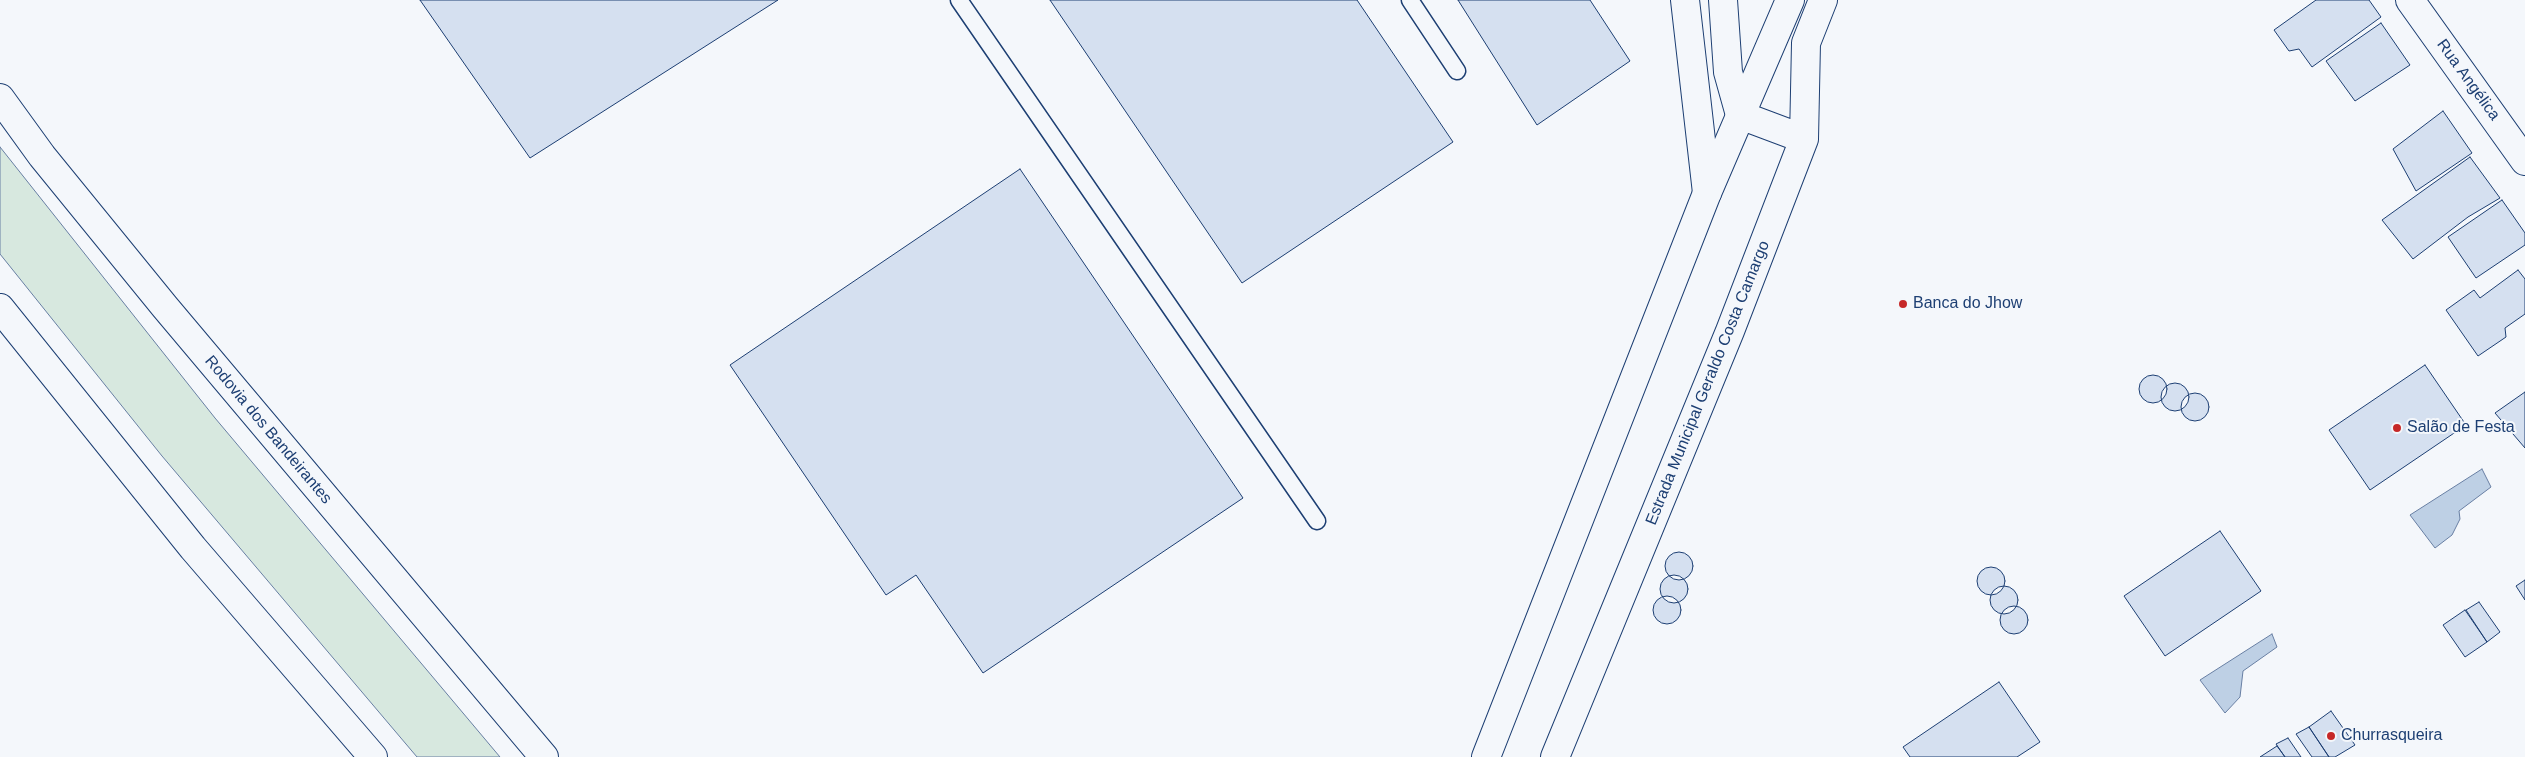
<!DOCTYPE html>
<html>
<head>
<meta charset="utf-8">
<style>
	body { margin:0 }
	canvas { display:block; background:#f4f7fb }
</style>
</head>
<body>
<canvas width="2525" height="757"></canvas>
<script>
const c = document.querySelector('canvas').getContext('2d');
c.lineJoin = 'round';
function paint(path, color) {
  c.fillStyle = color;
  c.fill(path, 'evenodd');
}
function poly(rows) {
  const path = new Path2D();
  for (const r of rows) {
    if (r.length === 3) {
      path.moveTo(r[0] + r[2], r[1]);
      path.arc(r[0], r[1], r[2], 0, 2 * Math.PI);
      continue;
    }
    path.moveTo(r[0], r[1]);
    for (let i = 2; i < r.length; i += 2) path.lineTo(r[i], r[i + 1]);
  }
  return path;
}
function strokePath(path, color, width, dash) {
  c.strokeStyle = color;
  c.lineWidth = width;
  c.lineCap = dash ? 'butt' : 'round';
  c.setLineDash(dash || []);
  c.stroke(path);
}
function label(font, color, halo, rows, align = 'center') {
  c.font = font + ' Helvetica,sans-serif';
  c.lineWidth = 4;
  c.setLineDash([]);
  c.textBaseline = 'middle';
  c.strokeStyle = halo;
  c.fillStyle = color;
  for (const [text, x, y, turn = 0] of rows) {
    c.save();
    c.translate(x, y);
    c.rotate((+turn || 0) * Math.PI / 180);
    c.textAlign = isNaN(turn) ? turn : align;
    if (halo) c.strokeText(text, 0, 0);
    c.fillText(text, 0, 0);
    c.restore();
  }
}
const green = poly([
	[0,147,215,418,500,757,417,757,162,456,0,254,0,147]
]);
paint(green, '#d7e8df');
strokePath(green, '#687fa3', 1);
const water = poly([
	[2482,469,2491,487,2459,511,2460,519,2452,535,2435,548,2410,515,2482,469],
	[2272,634,2277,647,2243,671,2240,697,2225,713,2200,680,2272,634]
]);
paint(water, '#bed0e5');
strokePath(water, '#687fa3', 1);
const building = poly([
	[420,0,778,0,530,158,420,0],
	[1050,0,1357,0,1453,142,1242,283,1050,0],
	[1458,0,1590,0,1630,61,1537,125,1458,0],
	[2316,0,2369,0,2381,17,2312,67,2299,49,2289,51,2274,30,2316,0],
	[2381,23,2410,65,2355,101,2326,61,2381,23],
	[2443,111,2472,153,2416,191,2393,149,2443,111],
	[2470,157,2500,198,2468,217,2413,259,2382,220,2470,157],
	[1020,169,1243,498,983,673,916,575,886,595,730,365,1020,169],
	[2502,200,2525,233,2525,245,2476,278,2448,237,2502,200],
	[2518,270,2525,279,2525,314,2505,328,2506,337,2478,356,2446,310,2474,290,2480,298,2518,270],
	[2425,365,2466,425,2370,490,2329,430,2425,365],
	[2153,389,14],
	[2175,397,14],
	[2525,392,2525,448,2495,413,2525,392],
	[2195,407,14],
	[2220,531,2261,591,2165,656,2124,596,2220,531],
	[1679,566,14],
	[1991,581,14],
	[1674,589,14],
	[2525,580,2525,600,2516,586,2525,580],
	[2004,600,14],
	[1667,610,14],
	[2479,602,2500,632,2487,642,2466,610,2479,602],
	[2014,620,14],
	[2465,610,2487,642,2465,657,2443,625,2465,610],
	[1999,682,2040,742,2017,757,1910,757,1903,747,1999,682],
	[2331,711,2355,745,2335,757,2329,757,2309,727,2331,711],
	[2309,727,2329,757,2312,757,2296,734,2309,727],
	[2288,738,2301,757,2285,757,2276,744,2288,738],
	[2277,746,2285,757,2260,757,2277,746]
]);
paint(building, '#d5e0f0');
strokePath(building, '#1d3f73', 1);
const lane = poly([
	[959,0,1317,521],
	[1410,0,1457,71]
]);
const street = poly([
	[1685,0,1707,193],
	[1723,0,1728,72,1740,115],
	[2410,0,2525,161]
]);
const secondary = poly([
	[1740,115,1804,139],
	[1486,757,1707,193,1790,0],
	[1555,757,1730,331,1804,139,1806,43,1823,0]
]);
const highway = poly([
	[0,98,42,156,165,307,544,757],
	[0,308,193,548,373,757]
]);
strokePath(lane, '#1d3f73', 19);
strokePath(street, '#1d3f73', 30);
strokePath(secondary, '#1d3f73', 30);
strokePath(highway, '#1d3f73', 30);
strokePath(lane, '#f4f7fb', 16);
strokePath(street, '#f4f7fb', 28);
strokePath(secondary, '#f4f7fb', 28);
strokePath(highway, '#f4f7fb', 28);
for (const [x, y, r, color] of [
	[1903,304,5,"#c62828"],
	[2397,428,5,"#c62828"],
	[2331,736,5,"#c62828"]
]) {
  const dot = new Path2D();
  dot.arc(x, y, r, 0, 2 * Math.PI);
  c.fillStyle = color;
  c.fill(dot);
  strokePath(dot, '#f4f7fb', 2);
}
label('16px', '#1d3f73', '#f4f7fb', [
	["Rua Angélica",2468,80,54],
	["Estrada Municipal Geraldo Costa Camargo",1708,383,-68],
	["Rodovia dos Bandeirantes",268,430,50]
]);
label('16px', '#1d3f73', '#f4f7fb', [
	["Banca do Jhow",1913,304],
	["Salão de Festa",2407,428],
	["Churrasqueira",2341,736]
], 'left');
</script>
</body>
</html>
